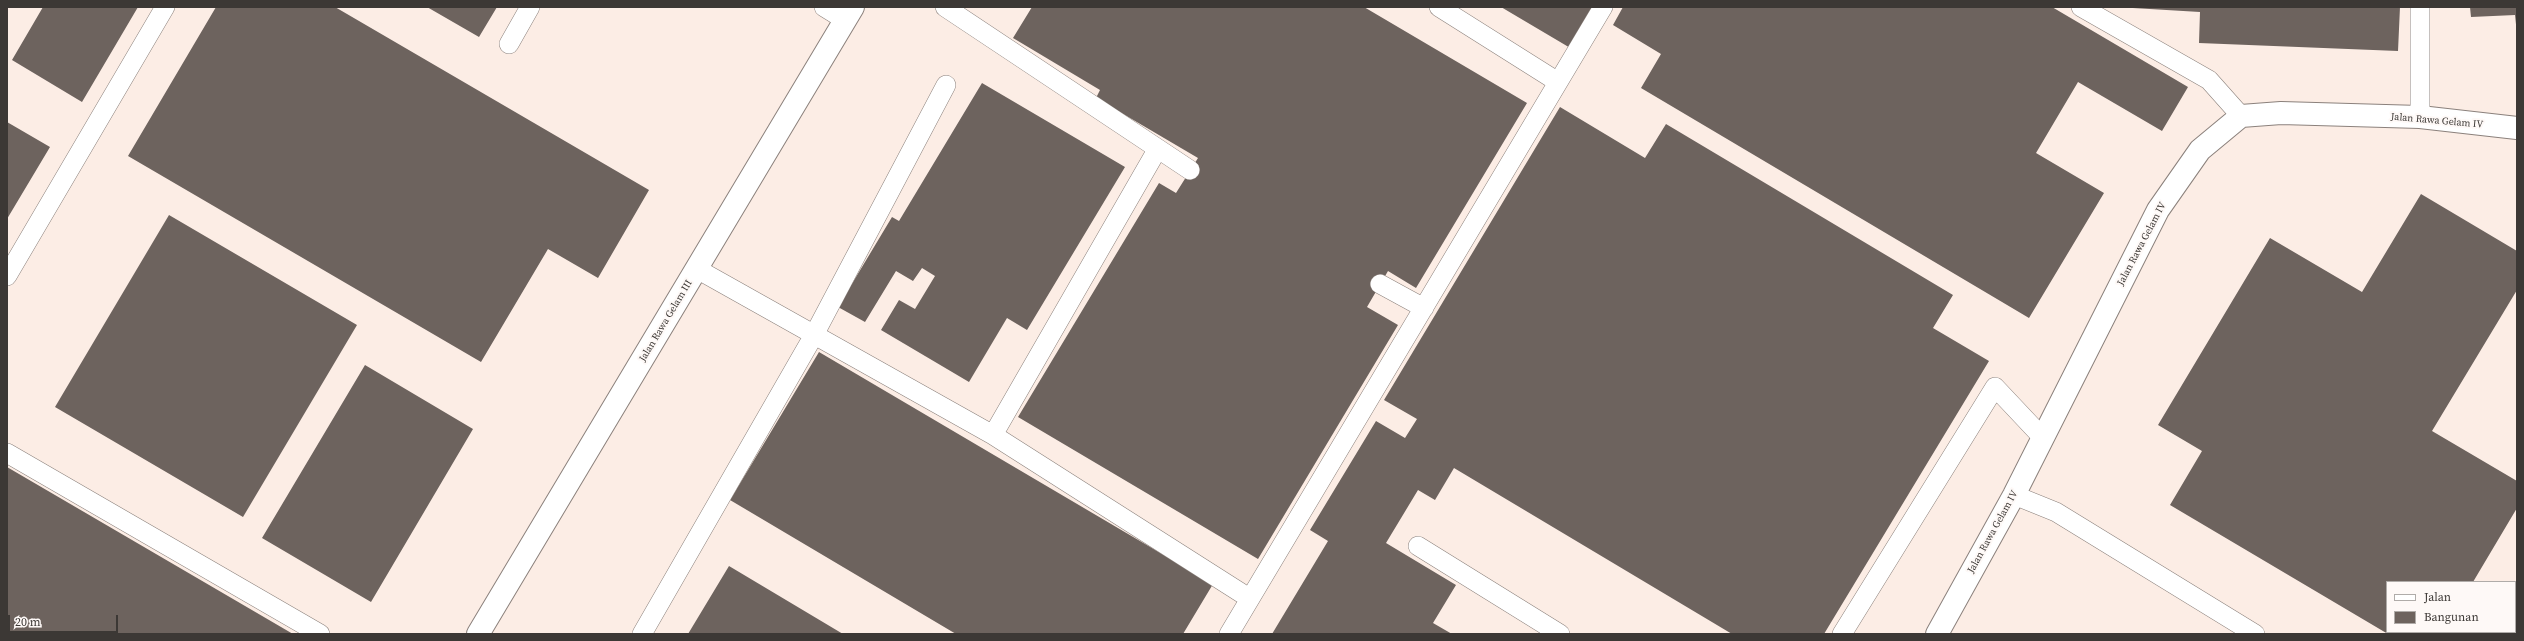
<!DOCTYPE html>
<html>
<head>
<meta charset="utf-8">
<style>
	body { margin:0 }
	#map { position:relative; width:2524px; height:641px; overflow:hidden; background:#fef9f7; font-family:"Source Serif 4",serif }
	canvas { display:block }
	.frame { position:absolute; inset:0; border:8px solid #3c3835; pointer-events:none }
	.legend { position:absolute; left:2386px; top:581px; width:130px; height:52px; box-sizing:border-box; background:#fef9f7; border:1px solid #b0aca9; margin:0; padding:5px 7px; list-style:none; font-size:12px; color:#3c3835 }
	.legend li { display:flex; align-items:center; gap:8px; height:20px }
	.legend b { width:20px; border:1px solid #b0aca9 }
	.scale { position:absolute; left:8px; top:615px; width:110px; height:18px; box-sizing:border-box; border:2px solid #3c3835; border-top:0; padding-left:5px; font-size:12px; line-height:14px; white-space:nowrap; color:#3c3835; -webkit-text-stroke:3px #fef9f7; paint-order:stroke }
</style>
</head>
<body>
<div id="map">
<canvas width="2524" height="641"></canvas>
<div class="frame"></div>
<ul class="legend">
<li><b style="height:5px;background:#fff"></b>Jalan</li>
<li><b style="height:11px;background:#6d635e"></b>Bangunan</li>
</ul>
<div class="scale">20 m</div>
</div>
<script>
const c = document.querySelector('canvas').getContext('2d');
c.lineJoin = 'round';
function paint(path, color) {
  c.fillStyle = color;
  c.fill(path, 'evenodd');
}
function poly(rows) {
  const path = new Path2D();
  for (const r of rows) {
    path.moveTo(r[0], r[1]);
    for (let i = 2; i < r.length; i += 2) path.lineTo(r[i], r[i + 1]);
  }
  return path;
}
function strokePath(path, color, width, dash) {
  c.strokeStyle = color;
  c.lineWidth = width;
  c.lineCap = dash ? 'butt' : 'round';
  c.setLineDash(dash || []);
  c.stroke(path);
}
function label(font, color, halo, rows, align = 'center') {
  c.font = font + ' "Source Serif 4",serif';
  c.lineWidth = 4;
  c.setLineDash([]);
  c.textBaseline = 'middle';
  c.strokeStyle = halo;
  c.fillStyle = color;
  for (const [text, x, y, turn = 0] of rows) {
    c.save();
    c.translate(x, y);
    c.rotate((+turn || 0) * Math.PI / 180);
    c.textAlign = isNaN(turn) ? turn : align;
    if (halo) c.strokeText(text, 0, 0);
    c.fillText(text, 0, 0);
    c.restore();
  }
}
paint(poly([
	[7,7,2517,7,2517,634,7,634],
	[2387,582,2515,582,2515,632,2387,632]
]), '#fcede5');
paint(poly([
	[43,7,138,7,82,102,12,60],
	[216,7,335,7,649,190,598,278,548,249,481,362,128,156],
	[427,7,497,7,479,37],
	[1032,7,1364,7,1527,103,1416,288,1388,271,1367,307,1398,325,1258,559,1018,417,1159,183,1176,193,1198,158,1096,98,1100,90,1013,38],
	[1501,7,1597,7,1572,49],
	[1623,7,2052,7,2188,87,2162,131,2078,82,2036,153,2104,193,2029,318,1641,88,1661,54,1613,25],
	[2116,7,2400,7,2398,51,2199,43,2200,12],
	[2470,7,2517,7,2517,34,2515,15,2471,17],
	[982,83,1125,167,1027,330,1007,318,969,382,881,330,899,300,915,309,935,276,922,268,913,281,896,271,865,322,838,307,892,217,899,221],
	[1560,107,1645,158,1666,124,1953,295,1933,328,1989,361,1824,634,1732,634,1454,468,1435,500,1418,490,1386,543,1456,585,1433,623,1452,634,1272,634,1328,541,1310,530,1376,421,1405,438,1417,419,1384,400],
	[7,122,50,147,7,219],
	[2421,194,2517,251,2517,290,2432,431,2517,481,2517,508,2473,582,2387,582,2387,632,2443,632,2441,634,2388,634,2170,505,2202,451,2158,425,2270,238,2362,292],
	[169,215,357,325,243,517,55,407],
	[819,352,1213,584,1183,634,956,634,730,500],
	[365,365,473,429,371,602,262,538],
	[7,467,293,634,7,634],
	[729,566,843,634,688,634]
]), '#6d635e');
const lane = poly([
	[824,7,845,20],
	[945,7,1190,170],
	[1439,7,1558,82],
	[2081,7,2209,80,2241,116],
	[509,44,530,7],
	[2420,117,2420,7],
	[697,269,993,435,1249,598],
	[7,276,165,7],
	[1380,284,1424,308],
	[993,435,1157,150],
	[7,453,320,634],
	[2014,495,2056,512,2255,634],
	[1418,546,1560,634],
	[642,634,814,335,946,85],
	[1229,634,1603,7],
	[1842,634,1995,387,2043,438]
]);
const street = poly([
	[478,634,853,7],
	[1937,634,2014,495,2158,210,2200,150,2241,116,2281,113,2420,117,2517,128]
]);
strokePath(lane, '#8b817c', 20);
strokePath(street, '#8b817c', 24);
strokePath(lane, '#fff', 19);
strokePath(street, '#fff', 22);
label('10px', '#3c3835', '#fef9f7', [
	["Jalan Rawa Gelam IV",2437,121,5],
	["Jalan Rawa Gelam IV",2142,244,-62],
	["Jalan Rawa Gelam III",666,321,-59],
	["Jalan Rawa Gelam IV",1993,532,-61]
]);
</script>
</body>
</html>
